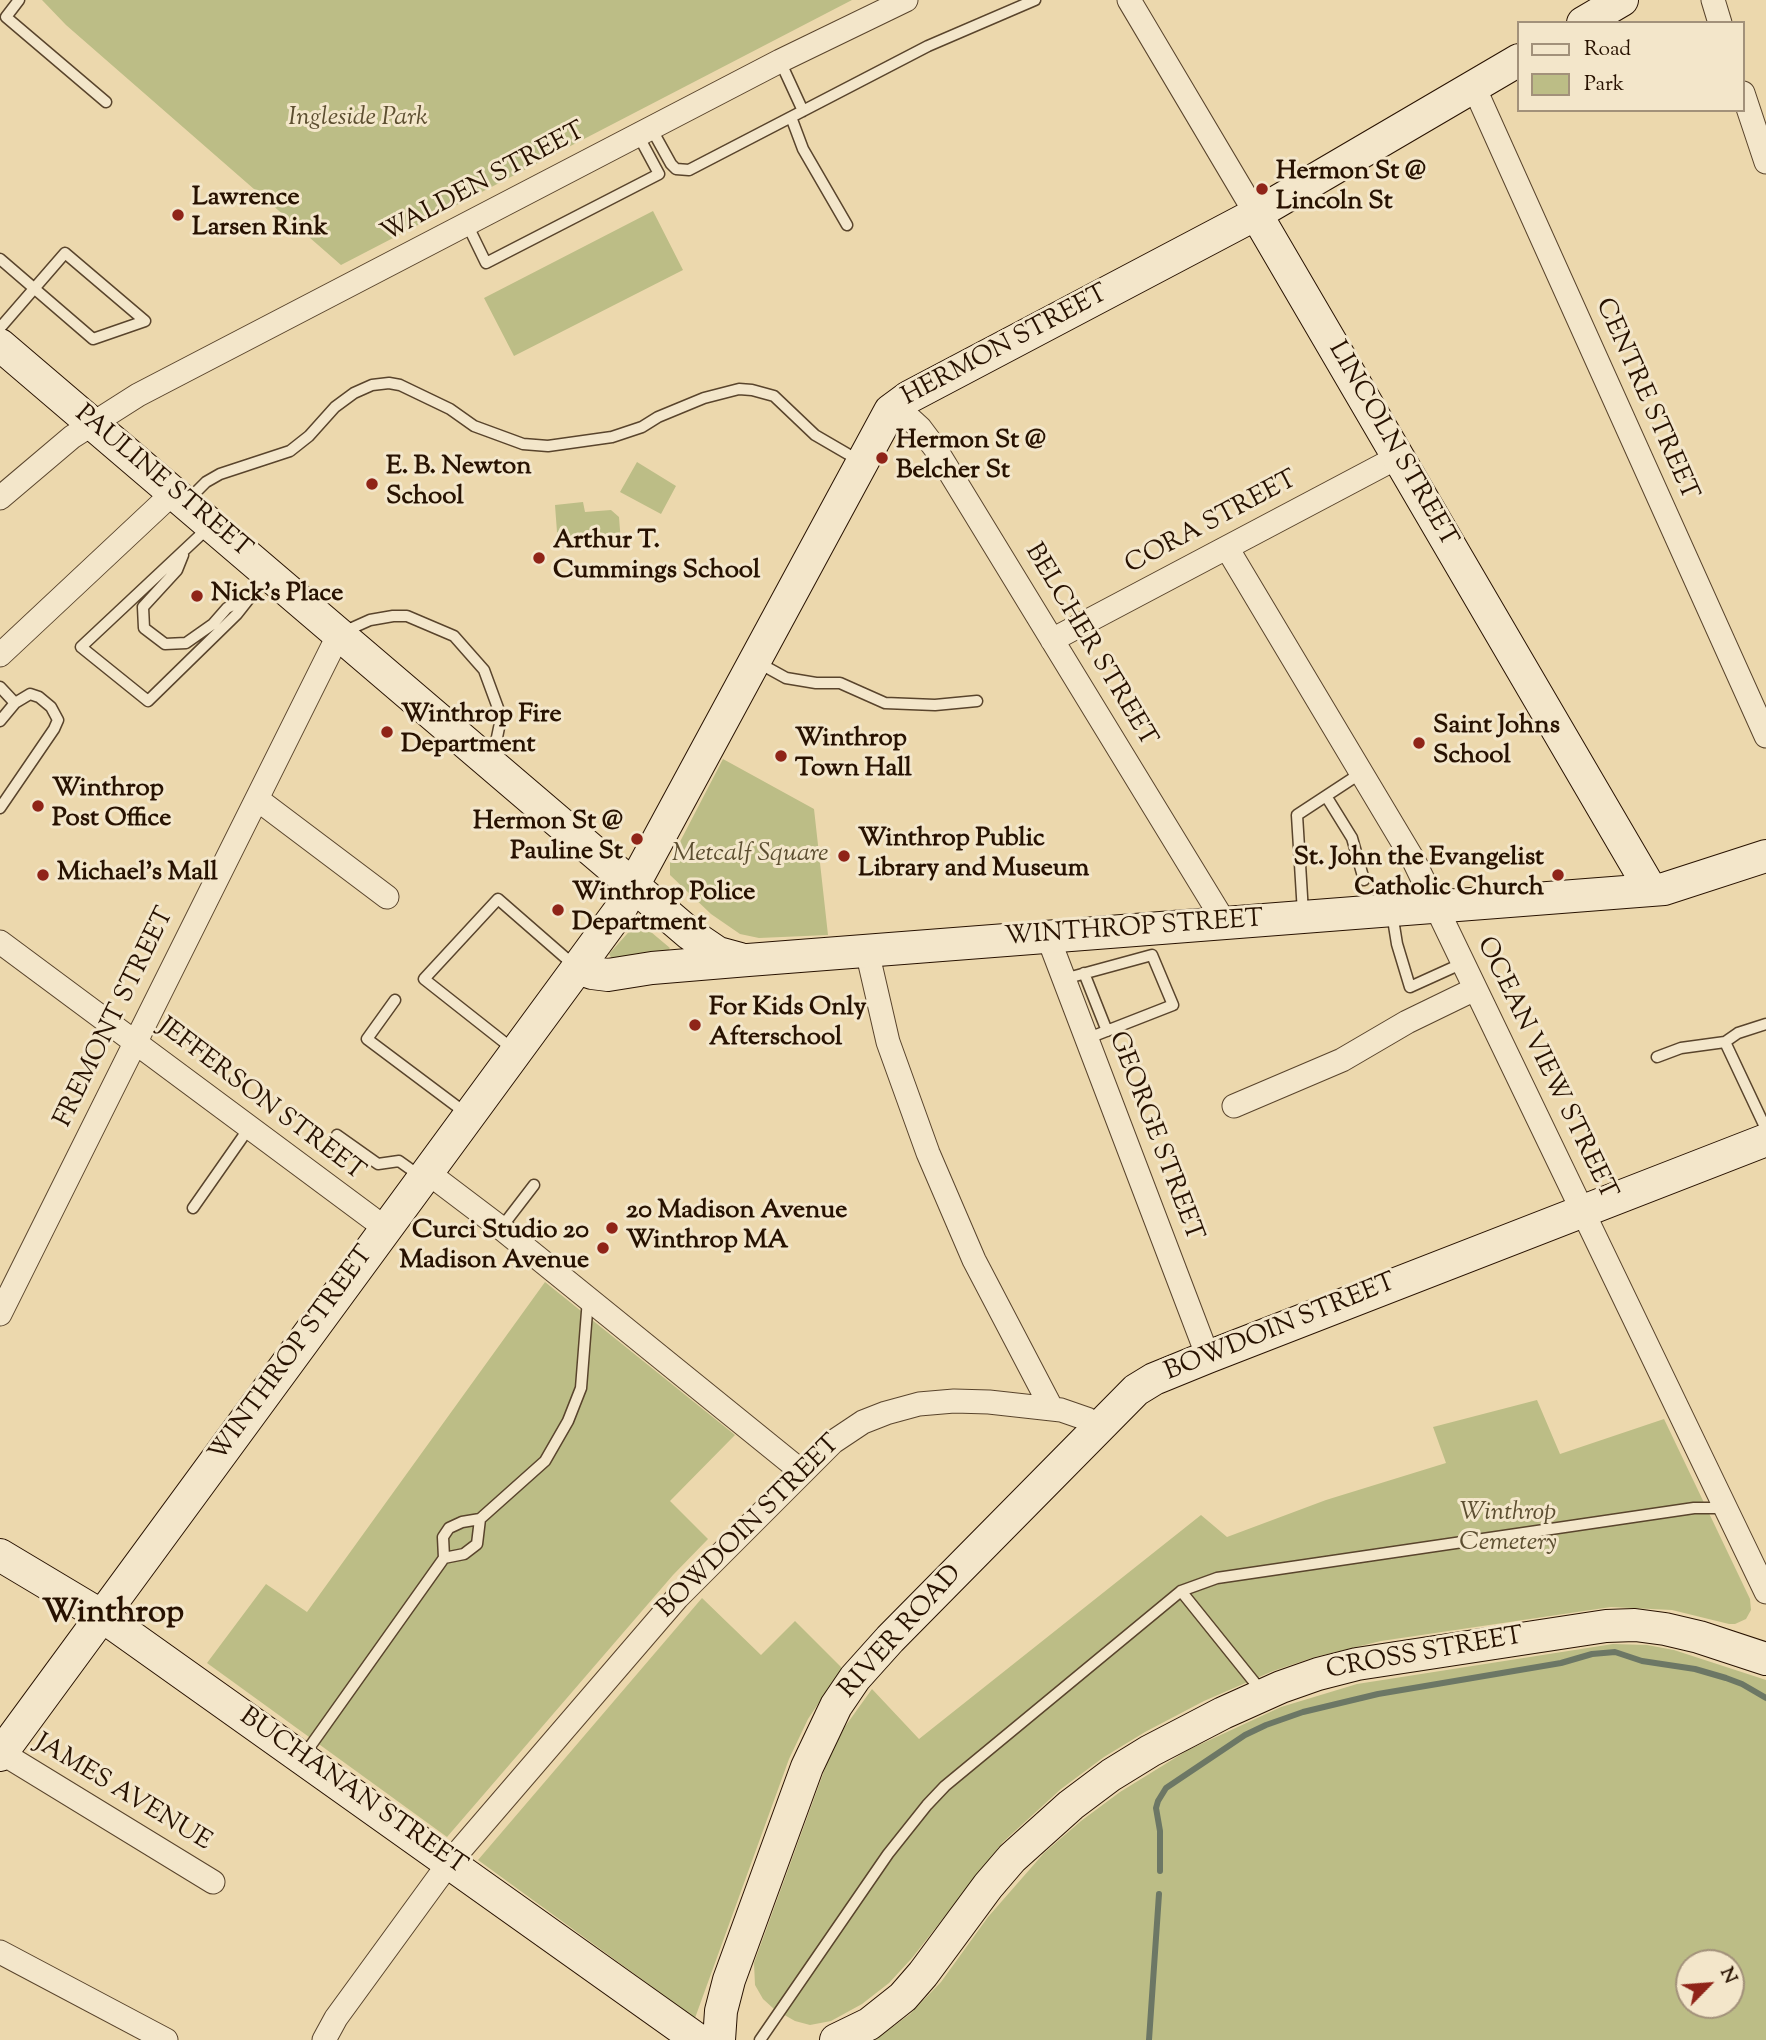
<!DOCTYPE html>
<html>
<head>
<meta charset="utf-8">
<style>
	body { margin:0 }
	#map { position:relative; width:1766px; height:2040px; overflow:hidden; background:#ecd8ad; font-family:"Sorts Mill Goudy",serif }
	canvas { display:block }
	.legend { position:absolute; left:1517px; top:21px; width:228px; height:91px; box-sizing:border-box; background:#f3e6ca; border:2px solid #a2917a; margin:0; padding:9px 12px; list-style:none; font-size:21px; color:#281201 }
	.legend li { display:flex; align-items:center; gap:14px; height:35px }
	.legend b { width:35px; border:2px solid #a2917a }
	.north { position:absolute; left:1675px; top:1949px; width:70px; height:70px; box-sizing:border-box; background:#f3e6ca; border:2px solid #a2917a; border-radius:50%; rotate:65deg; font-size:19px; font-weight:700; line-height:28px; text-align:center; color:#281201 }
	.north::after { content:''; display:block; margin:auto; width:24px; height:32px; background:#8f2418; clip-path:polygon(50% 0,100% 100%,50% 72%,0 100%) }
</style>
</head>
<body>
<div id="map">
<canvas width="1766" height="2040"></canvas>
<ul class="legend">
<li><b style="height:9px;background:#f3e6ca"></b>Road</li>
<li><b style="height:19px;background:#bcbd86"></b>Park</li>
</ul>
<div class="north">N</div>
</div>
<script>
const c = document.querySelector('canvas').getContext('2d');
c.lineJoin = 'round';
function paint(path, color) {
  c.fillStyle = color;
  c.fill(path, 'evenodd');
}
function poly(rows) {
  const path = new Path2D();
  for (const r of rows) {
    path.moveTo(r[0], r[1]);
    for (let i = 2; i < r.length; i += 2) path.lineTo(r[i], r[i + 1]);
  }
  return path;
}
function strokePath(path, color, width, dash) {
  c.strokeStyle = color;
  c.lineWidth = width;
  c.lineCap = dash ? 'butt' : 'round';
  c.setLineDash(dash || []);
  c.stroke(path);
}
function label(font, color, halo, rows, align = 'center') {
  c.font = font + ' "Sorts Mill Goudy",serif';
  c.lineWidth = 6;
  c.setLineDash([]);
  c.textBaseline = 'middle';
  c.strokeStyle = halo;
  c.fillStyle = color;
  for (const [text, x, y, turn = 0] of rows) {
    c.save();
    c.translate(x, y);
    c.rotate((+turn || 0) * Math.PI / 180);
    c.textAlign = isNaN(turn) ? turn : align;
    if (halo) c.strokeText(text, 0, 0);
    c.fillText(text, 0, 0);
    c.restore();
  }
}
paint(poly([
	[42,0,852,0,341,265,66,25],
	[653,211,683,270,514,356,484,298],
	[637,462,676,486,661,514,620,492],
	[583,502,585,512,611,510,619,517,621,543,579,548,557,532,555,505],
	[723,759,814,809,828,935,759,938,740,934,711,914,670,875,670,861],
	[635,925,645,927,670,948,666,953,634,955,612,959,609,954],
	[545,1282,735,1435,670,1501,708,1539,673,1575,447,1837,207,1663,266,1584,307,1612],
	[1537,1400,1560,1454,1664,1419,1750,1599,1751,1610,1746,1619,1735,1624,1729,1624,1672,1610,1611,1607,1381,1641,1315,1657,1273,1671,1204,1701,1145,1732,1104,1757,1061,1789,1003,1842,912,1958,889,1983,862,2004,831,2021,810,2025,795,2021,774,2009,763,1999,755,1985,754,1963,827,1763,844,1728,872,1689,919,1739,1201,1515,1227,1537,1326,1500,1446,1463,1433,1427],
	[702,1598,761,1655,795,1621,842,1668,808,1719,789,1759,695,2018,478,1860],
	[1613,1644,1647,1645,1674,1650,1766,1680,1766,2040,875,2040,910,2014,941,1982,988,1917,1044,1853,1081,1821,1120,1792,1188,1750,1281,1707,1357,1684],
	[1689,1963,1731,1963,1731,2005,1689,2005]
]), '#bcbd86');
strokePath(poly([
	[1160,1871,1160,1831,1156,1808,1158,1801,1166,1788,1245,1735,1266,1725,1303,1712,1378,1694,1561,1663,1592,1654,1615,1652,1642,1661,1695,1669,1726,1678,1742,1684,1766,1698],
	[1149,2040,1159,1894]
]), '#6c7765', 6);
const lane = poly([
	[19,0,6,17,106,102],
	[780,61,803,111],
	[791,117,803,149,847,225],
	[651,128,671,164,676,169,689,170,928,46,1035,0],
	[467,224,486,263,659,174,638,135],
	[0,259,93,339,145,321],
	[0,328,65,253,145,321],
	[187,501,206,482,220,474,290,451,309,436,335,407,354,393,372,385,389,383,400,385,450,409,474,426,523,444,548,446,612,437,642,427,658,417,704,398,739,389,752,390,774,396,815,435,858,460],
	[209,527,81,647,148,701,237,614,267,576],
	[183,555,177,570,143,607,144,628,165,644,186,643,213,624,227,608,247,598],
	[341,633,370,620,393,616,407,616,454,636,484,670,498,708,500,723,492,761],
	[757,662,786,678,816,683,840,683,885,703,935,705,977,701],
	[0,687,15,703],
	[0,721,15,703,30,694,39,697,51,707,58,720,54,729,0,808],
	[1326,796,1352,838,1364,880],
	[1303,913,1297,815,1361,773],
	[1392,913,1397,944,1410,987,1463,963],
	[1084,973,1107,1031],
	[1064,979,1152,955,1173,1005,1086,1039],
	[395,1000,367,1039,467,1114],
	[1725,1042,1738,1033,1766,1024],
	[514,1050,424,979,498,899,576,967],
	[1657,1057,1681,1048,1725,1042,1766,1129],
	[337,1135,378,1164,399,1161,420,1176],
	[193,1208,249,1128],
	[501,1228,534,1185],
	[480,1519,462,1522,449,1528,443,1537,444,1558,464,1554,477,1544,480,1519,545,1461,568,1421,581,1388,588,1299],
	[1263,1693,1181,1591,1217,1578,1694,1508,1726,1508],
	[304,1755,444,1558],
	[760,2040,888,1854,927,1805,945,1786,1181,1591]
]);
const street = poly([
	[1129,0,1256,214],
	[1713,0,1720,23],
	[1474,87,1766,736],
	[1743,93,1766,162],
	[896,406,920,428,935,448,1225,923],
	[0,498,72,437,138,395,780,61,906,0],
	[1227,548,1414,861,1766,1592],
	[1052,640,1398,457],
	[0,655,173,493],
	[257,799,387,897],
	[1048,937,1208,1357],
	[0,942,385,1228],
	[867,951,888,1042,928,1153,974,1260,1052,1409],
	[1234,1106,1342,1060,1407,1022,1475,989],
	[427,1172,501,1228,801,1471],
	[0,1314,339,634],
	[2,1753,213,1882],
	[0,1952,166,2040],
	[324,2040,336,2018,449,1863,677,1598,833,1442,863,1422,886,1413,919,1404,954,1401,989,1402,1061,1410,1087,1419,1099,1427]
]);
const secondary = poly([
	[1583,23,1622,0],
	[1256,214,1651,890],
	[0,345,690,934,718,953,740,959],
	[578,968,592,973,608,975,652,968,748,960,1664,889,1766,856],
	[0,1555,102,1616,698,2040],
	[0,1755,620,910,890,411,909,397,1256,214,1519,60],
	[719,2040,721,2011,729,1980,807,1767,836,1706,855,1678,890,1639,1136,1390,1154,1379,1208,1357,1766,1140],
	[836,2040,869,2024,903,1997,923,1974,988,1886,1012,1858,1071,1805,1111,1775,1150,1751,1223,1713,1281,1687,1318,1674,1357,1664,1606,1626,1635,1625,1665,1629,1699,1637,1766,1659]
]);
strokePath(lane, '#59442c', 13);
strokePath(street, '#59442c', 25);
strokePath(secondary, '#281201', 34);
strokePath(lane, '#f3e6ca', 10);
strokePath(street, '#f3e6ca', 23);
strokePath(secondary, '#f3e6ca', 32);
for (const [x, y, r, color] of [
	[1262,189,7,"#8f2418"],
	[178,215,7,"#8f2418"],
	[882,458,7,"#8f2418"],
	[372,484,7,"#8f2418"],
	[539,558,7,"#8f2418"],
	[197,596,7,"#8f2418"],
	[387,732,7,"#8f2418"],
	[1419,743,7,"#8f2418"],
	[781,756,7,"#8f2418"],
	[38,806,7,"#8f2418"],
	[637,839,7,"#8f2418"],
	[844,856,7,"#8f2418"],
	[43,875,7,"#8f2418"],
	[1558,875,7,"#8f2418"],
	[558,910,7,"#8f2418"],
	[695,1025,7,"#8f2418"],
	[612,1228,7,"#8f2418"],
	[603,1248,7,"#8f2418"]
]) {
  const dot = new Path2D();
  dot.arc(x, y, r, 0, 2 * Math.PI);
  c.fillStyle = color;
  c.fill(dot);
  strokePath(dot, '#f3e6ca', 2.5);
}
label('italic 26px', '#5c4e30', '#f3e6ca', [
	["Ingleside Park",358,120],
	["Metcalf Square",750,856],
	["Winthrop",1508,1515],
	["Cemetery",1508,1545]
]);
label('bold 26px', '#281201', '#f3e6ca', [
	["Hermon St @",1276,174],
	["Lincoln St",1276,204],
	["Lawrence",192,200],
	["Larsen Rink",192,230],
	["Hermon St @",896,443],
	["Belcher St",896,473],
	["E. B. Newton",386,469],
	["School",386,499],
	["Arthur T.",553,543],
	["Cummings School",553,573],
	["Nick's Place",211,596],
	["Winthrop Fire",401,717],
	["Department",401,747],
	["Saint Johns",1433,728],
	["School",1433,758],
	["Winthrop",795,741],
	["Town Hall",795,771],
	["Winthrop",52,791],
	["Post Office",52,821],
	["Hermon St @",623,824,"right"],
	["Pauline St",623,854,"right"],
	["Winthrop Public",858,841],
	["Library and Museum",858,871],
	["St. John the Evangelist",1544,860,"right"],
	["Catholic Church",1544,890,"right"],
	["Michael's Mall",57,875],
	["Winthrop Police",572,895],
	["Department",572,925],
	["For Kids Only",709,1010],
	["Afterschool",709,1040],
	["20 Madison Avenue",626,1213],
	["Winthrop MA",626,1243],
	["Curci Studio 20",589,1233,"right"],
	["Madison Avenue",589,1263,"right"]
], 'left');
label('26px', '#281201', '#f3e6ca', [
	["WALDEN STREET",484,184,-28],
	["HERMON STREET",1006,347,-28],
	["CENTRE STREET",1645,400,66],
	["LINCOLN STREET",1391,445,60],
	["PAULINE STREET",162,483,40],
	["CORA STREET",1212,524,-28],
	["BELCHER STREET",1089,646,59],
	["WINTHROP STREET",1134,930,-4],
	["FREMONT STREET",116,1018,-64],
	["OCEAN VIEW STREET",1545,1069,64],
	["JEFFERSON STREET",260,1101,37],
	["GEORGE STREET",1154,1137,69],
	["BOWDOIN STREET",1281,1329,-22],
	["WINTHROP STREET",293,1355,-54],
	["BOWDOIN STREET",750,1528,-45],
	["RIVER ROAD",902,1633,-48],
	["CROSS STREET",1425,1655,-10],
	["BUCHANAN STREET",352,1793,35],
	["JAMES AVENUE",122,1794,31]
]);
label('bold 33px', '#281201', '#f3e6ca', [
	["Winthrop",113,1615]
]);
</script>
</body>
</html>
